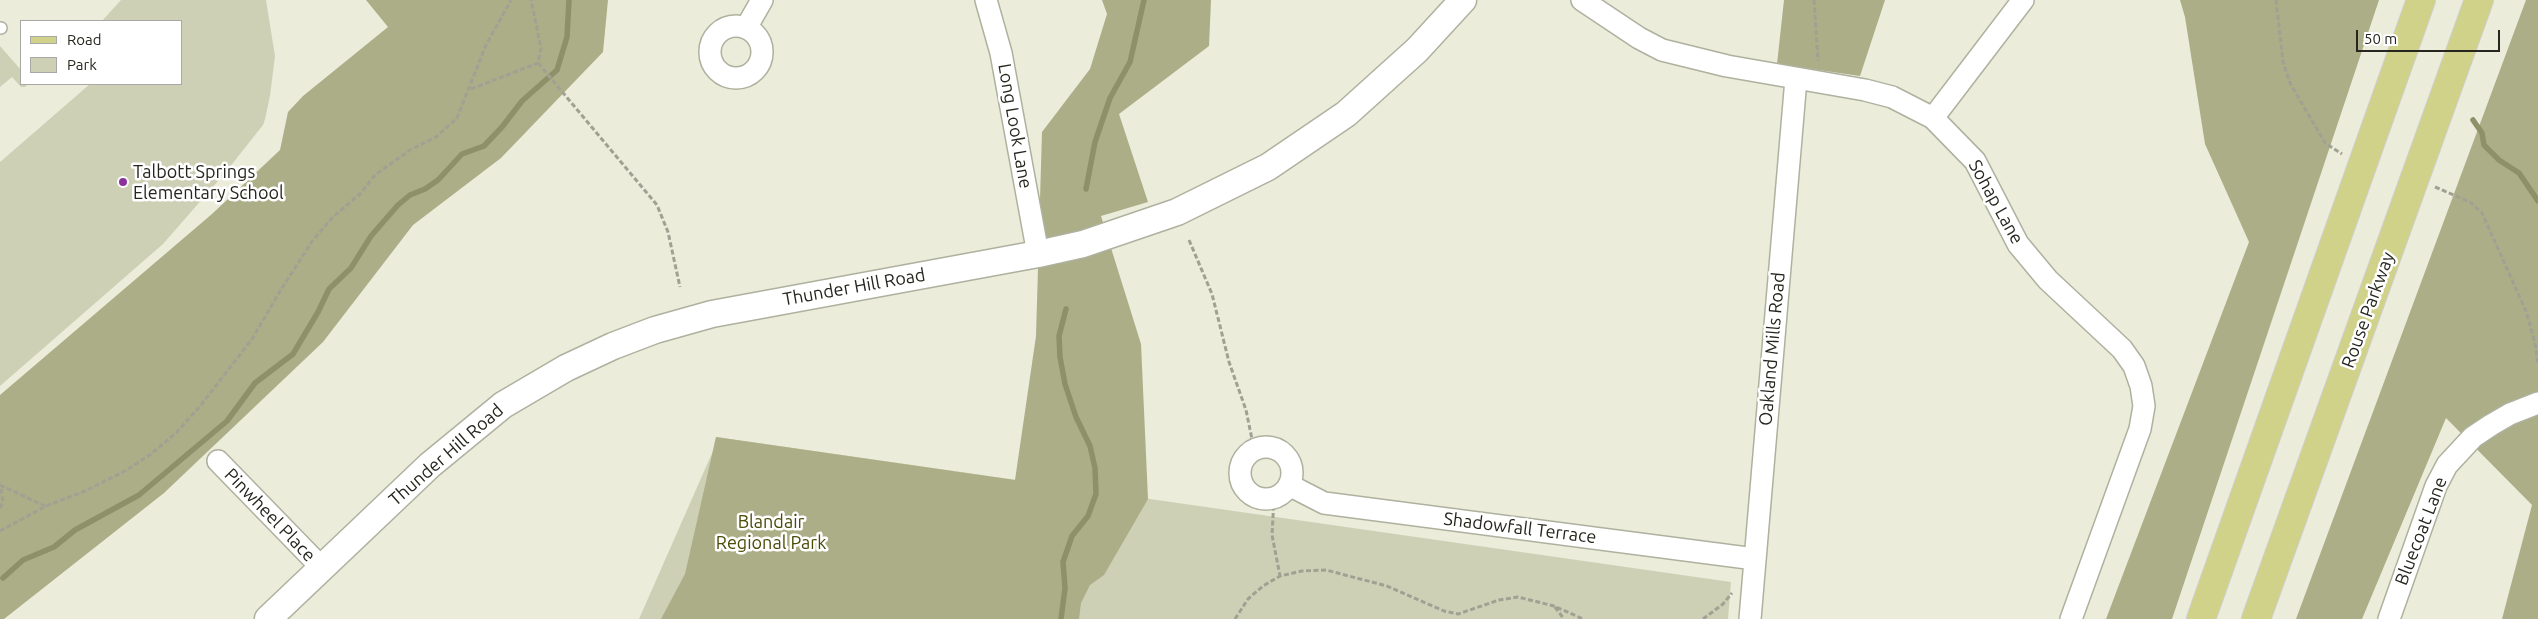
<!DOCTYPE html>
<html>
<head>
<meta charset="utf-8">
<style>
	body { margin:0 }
	#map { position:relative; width:2538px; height:619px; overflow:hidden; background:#ebecda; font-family:Ubuntu,sans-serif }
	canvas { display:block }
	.legend { position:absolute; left:20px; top:20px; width:162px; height:65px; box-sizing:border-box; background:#fff; border:1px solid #a8a8a5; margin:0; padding:6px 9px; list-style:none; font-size:15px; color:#26261f }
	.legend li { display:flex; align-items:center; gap:10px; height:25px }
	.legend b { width:25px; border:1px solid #a8a8a5 }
	.scale { position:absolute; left:2356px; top:30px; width:144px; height:22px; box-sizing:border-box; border:2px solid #26261f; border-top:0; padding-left:6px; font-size:15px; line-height:18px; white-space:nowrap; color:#26261f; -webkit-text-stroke:4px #fff; paint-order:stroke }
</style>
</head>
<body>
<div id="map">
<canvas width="2538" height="619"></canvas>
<ul class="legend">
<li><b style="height:6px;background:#d0d289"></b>Road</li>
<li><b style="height:14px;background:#ced0b6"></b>Park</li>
</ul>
<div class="scale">50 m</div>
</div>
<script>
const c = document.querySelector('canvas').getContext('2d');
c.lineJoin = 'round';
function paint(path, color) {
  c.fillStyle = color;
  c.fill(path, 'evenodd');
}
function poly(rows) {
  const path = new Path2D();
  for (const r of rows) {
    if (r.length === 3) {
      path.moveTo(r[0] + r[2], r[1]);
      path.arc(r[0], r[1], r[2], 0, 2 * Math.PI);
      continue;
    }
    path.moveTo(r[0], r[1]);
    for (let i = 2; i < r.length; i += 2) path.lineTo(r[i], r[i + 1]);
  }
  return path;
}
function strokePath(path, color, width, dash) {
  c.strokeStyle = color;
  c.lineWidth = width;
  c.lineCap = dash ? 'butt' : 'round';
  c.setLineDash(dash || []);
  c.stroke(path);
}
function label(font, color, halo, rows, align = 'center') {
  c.font = font + ' Ubuntu,sans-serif';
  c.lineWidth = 5;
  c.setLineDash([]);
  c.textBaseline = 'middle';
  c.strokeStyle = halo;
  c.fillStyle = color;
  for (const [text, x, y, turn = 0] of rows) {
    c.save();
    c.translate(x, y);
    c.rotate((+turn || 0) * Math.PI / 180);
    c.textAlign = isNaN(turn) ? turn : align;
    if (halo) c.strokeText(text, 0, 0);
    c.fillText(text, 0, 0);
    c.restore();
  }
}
paint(poly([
	[121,0,266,0,275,56,270,96,265,119,263,125,225,173,163,244,0,386,0,162,90,84,181,84,181,21,102,21],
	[0,46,21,70,21,84,28,84,25,87,21,87,12,77,0,87],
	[716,437,1731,582,1728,619,639,619,713,451]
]), '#ced0b6');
paint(poly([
	[366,0,608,0,603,52,501,158,413,225,323,342,164,493,4,619,0,619,0,395,212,214,280,150,288,112,303,96,388,27],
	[1102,0,1211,0,1209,46,1119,114,1148,202,1101,216,1141,344,1148,499,1104,575,1090,585,1081,603,1079,619,661,619,685,574,716,437,1015,480,1036,336,1042,132,1090,69,1107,14],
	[1784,0,1885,0,1860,76,1777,64],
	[2180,0,2379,0,2172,619,2106,619,2249,242,2205,144,2185,17],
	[2526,0,2538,0,2538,619,2502,619,2532,505,2446,418,2362,619,2296,619]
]), '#acae87');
strokePath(poly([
	[2473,120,2482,133,2484,145,2499,160,2519,173,2538,201],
	[1086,189,1095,142,1110,98,1130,62,1144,0],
	[3,578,23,560,54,547,75,530,139,495,227,421,255,383,293,354,318,312,329,289,351,268,371,236,398,205,410,195,425,189,438,180,462,154,484,146,502,127,522,101,557,70,567,37,569,0],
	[1061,619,1065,588,1063,562,1072,536,1088,516,1096,494,1095,468,1090,446,1076,417,1065,384,1060,357,1059,336,1066,309]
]), '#8e906a', 5.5);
const service = poly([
	[0,28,1,28]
]);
const minor = poly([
	[986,0,1001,53,1038,254],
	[1582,0,1639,38,1662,50,1727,66,1865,90,1892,97,1933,118,1975,161,2018,244,2048,280,2122,349,2134,366,2141,386,2144,406,2140,429,2071,619],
	[736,52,26],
	[746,28,762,0],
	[1933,118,2023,0],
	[1266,473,26],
	[218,461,322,568],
	[1289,485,1324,503,1755,559],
	[1750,619,1796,79],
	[2389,619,2436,486,2447,465,2473,437,2491,425,2510,414,2538,403]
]);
const tertiary = poly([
	[268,619,430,465,503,405,566,368,613,346,655,330,712,314,1038,254,1083,244,1177,212,1268,167,1346,114,1417,50,1463,0]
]);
const primary = poly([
	[2201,619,2421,0],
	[2256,619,2479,0]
]);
strokePath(service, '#afb19f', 14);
strokePath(minor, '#afb19f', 24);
strokePath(tertiary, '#afb19f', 29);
strokePath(primary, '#cfcfce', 30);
strokePath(poly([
	[1814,0,1818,61],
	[2276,0,2283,62,2290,83,2325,143,2342,154],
	[538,63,657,205,668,232,680,287],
	[471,89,538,63,541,48,531,0],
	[2435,187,2470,202,2482,213,2526,311,2535,343,2538,365],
	[1189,240,1212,294,1229,362,1246,410,1254,449],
	[0,485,45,506],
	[1274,498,1272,535,1280,576],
	[0,508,3,502,1,487],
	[0,531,46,506,85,491,125,471,151,454,176,433,201,405,252,339,282,288,313,240,332,218,361,193,375,175,410,150,436,137,457,118,486,45,511,0],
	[1555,607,1564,619],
	[1235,619,1248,599,1263,586,1280,576,1302,571,1326,570,1387,586,1444,611,1458,614,1499,600,1518,597,1554,606,1583,619],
	[1703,619,1723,604,1732,593]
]), '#a0a193', 3, [5, 2.5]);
strokePath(service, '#fff', 11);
strokePath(minor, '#fff', 21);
strokePath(tertiary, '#fff', 26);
strokePath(primary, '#d0d289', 28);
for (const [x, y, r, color] of [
	[123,182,5,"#8c329d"]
]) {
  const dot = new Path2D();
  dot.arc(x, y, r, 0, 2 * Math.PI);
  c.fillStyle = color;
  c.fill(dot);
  strokePath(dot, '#fff', 2);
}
label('18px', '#26261f', '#fff', [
	["Long Look Lane",1015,126,80],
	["Sohap Lane",1996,202,61],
	["Thunder Hill Road",854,287,-10],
	["Rouse Parkway",2368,310,-70],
	["Oakland Mills Road",1772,349,-85],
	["Thunder Hill Road",446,455,-41],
	["Pinwheel Place",270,515,46],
	["Shadowfall Terrace",1520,528,7],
	["Bluecoat Lane",2421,531,-69]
]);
label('18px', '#26261f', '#fff', [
	["Talbott Springs",133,172],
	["Elementary School",133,193]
], 'left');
label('18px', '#4a4c08', '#fff', [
	["Blandair",771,522],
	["Regional Park",771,543]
]);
</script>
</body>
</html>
